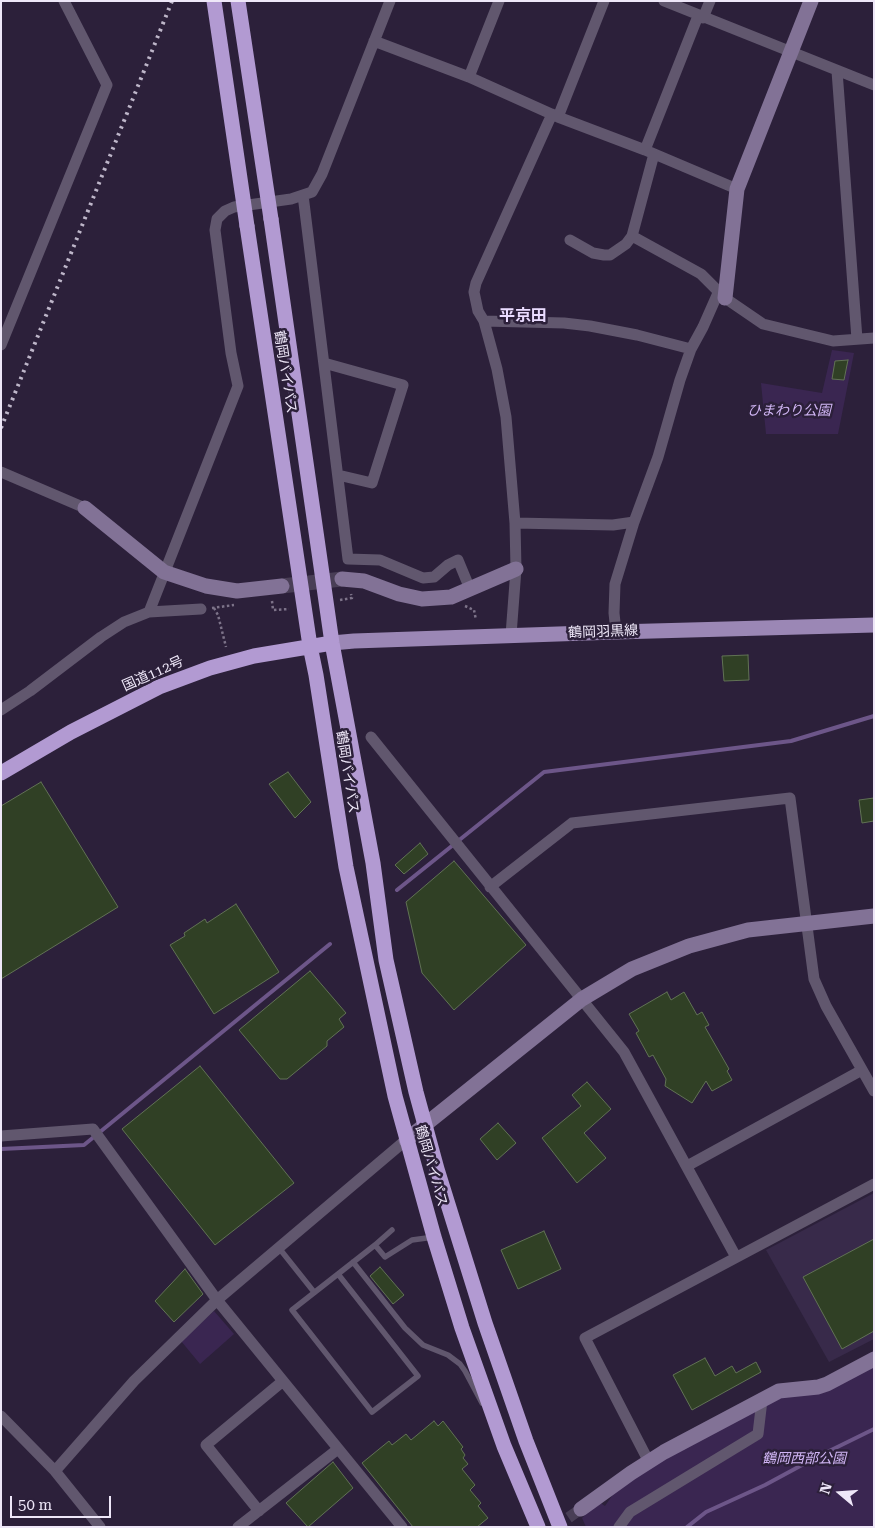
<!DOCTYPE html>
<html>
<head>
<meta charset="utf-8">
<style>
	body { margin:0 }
	#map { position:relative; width:875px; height:1528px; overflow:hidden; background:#2c203a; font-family:"Roboto Serif",serif }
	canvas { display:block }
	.frame { position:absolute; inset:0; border:2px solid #eee7f8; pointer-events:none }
	.north { position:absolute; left:815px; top:1468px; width:50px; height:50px; -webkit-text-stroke:4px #2c203a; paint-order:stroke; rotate:288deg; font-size:14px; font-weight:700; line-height:20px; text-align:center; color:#eee7f8 }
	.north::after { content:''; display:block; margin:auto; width:18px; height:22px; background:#eee7f8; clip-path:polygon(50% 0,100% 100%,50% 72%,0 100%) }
	.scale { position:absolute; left:10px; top:1496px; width:101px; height:22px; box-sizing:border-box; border:2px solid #eee7f8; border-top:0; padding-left:6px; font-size:15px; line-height:18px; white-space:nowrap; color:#eee7f8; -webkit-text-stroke:4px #2c203a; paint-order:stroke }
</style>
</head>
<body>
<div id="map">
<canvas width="875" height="1528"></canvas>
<div class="frame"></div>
<div class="north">N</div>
<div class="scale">50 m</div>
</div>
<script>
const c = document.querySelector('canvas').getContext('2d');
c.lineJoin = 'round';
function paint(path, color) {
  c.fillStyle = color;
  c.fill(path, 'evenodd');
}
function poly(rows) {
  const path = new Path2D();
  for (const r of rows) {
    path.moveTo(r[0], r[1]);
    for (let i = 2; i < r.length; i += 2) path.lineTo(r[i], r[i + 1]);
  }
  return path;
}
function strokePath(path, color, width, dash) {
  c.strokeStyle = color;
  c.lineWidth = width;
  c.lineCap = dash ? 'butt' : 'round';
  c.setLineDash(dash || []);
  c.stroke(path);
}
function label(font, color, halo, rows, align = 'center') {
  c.font = font + ' "Roboto Serif","Noto Sans JP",serif';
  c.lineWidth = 5;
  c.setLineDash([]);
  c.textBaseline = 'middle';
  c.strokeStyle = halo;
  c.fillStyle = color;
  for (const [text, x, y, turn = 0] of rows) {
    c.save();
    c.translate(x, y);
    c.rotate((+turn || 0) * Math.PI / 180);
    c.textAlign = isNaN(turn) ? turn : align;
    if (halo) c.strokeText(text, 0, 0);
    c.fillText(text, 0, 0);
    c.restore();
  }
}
paint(poly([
	[874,1193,874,1339,829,1362,766,1250]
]), '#382a4a');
paint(poly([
	[832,350,854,353,838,434,766,434,761,383,822,393],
	[214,1311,234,1334,200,1364,181,1341],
	[874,1366,874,1527,586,1527,582,1518,599,1502,605,1506,616,1490,668,1456,772,1398]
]), '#3a2651');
strokePath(poly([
	[397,890,544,772,791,741,874,716],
	[1,1149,84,1145,330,944],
	[687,1527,706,1512,765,1485,815,1458,874,1429]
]), '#6d5689', 4);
const building = poly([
	[848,360,844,380,832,379,835,361,848,360],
	[748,655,749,680,724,681,722,656,748,655],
	[288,772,311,802,295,818,269,784,288,772],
	[41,782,118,907,1,979,1,806,41,782],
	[874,798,874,821,862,823,859,800,874,798],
	[420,843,428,854,404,874,395,865,420,843],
	[454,861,526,945,454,1010,422,973,406,902,454,861],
	[236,904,279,972,214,1014,170,945,185,936,184,933,205,919,207,923,236,904],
	[310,971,346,1013,339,1019,344,1027,327,1041,327,1046,287,1079,280,1079,239,1030,310,971],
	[667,992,671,1000,684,992,697,1015,702,1012,709,1025,705,1027,729,1069,727,1071,732,1080,712,1091,706,1081,692,1103,665,1086,666,1079,653,1055,649,1057,636,1033,639,1031,629,1014,667,992],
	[200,1066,294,1183,215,1245,122,1129,200,1066],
	[587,1082,611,1109,584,1133,606,1158,577,1183,542,1138,581,1106,572,1095,587,1082],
	[498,1123,516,1143,497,1160,480,1139,498,1123],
	[544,1231,561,1269,518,1289,501,1250,544,1231],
	[874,1239,874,1331,842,1349,803,1277,874,1239],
	[380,1267,404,1295,393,1304,370,1276,380,1267],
	[185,1269,203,1294,174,1322,155,1301,185,1269],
	[705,1358,715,1376,732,1366,736,1373,756,1362,761,1372,692,1410,673,1375,705,1358],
	[434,1421,438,1426,443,1421,463,1447,461,1449,465,1455,463,1458,468,1464,462,1469,475,1485,470,1490,481,1503,478,1506,488,1518,477,1527,413,1527,362,1463,389,1441,392,1445,406,1434,411,1440,434,1421],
	[333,1462,353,1488,308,1527,286,1503,333,1462]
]);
paint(building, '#304025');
strokePath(building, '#617255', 1);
strokePath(poly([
	[555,1527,581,1509]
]), '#493e56', 11, [11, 5.5]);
strokePath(poly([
	[282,586,342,579]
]), '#493e56', 15, [15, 8]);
strokePath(poly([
	[340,600,352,598,351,594],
	[272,601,273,610,289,609],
	[465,606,474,610,476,620],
	[212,608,234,605],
	[214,608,218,615,226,647]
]), '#7d7389', 2.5, [2.5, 2.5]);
strokePath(poly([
	[375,1245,385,1257,412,1240,434,1237],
	[279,1248,314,1292],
	[353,1262,405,1328,423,1345,448,1355,460,1364,465,1371,482,1403],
	[338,1274,418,1376,372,1412,292,1310,338,1274,375,1245,392,1230]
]), '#61576e', 5.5);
strokePath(poly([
	[664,1,874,85],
	[703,18,710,1],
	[374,41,469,77,558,117,645,150,737,189],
	[837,71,857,339],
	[469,77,499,1],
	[558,117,604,1],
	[645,150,698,16],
	[303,195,348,559,380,560,423,578,434,577,448,565,458,560,470,589],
	[632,236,701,274,725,298,763,324,833,341,874,338],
	[570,240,593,253,604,255,610,255,626,244,632,236,654,154],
	[484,321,564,323,590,326,637,335,691,349],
	[1,345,107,85,64,1],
	[324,363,403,385,372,483,338,475],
	[1,472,85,508],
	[515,523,613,525,634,522,658,457,680,380,691,349,703,327,718,293],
	[149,612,201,609],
	[616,632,614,613,615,584,634,522],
	[511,635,516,569,515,523,506,417,497,369,484,321,478,311,474,292,476,283,552,114],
	[1,710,30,691,101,637,124,622,149,612,238,386,231,353,215,230,217,219,225,211,234,207,291,199,312,192,322,174,390,1],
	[371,737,624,1052,736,1257],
	[490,887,572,823,790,798,814,979,826,1006,874,1091],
	[1,1136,93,1129,217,1300,402,1527],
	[687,1166,862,1070],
	[1,1416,55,1471,100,1527],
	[649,1462,585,1338,874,1184],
	[55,1471,134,1381,217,1300,406,1140],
	[259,1511,206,1445,283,1381],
	[238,1527,338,1449],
	[619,1527,630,1512,758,1434,762,1400]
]), '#61576e', 11);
strokePath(poly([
	[725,298,737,189,811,1],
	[85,508,164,572,206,586,237,591,282,586],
	[342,579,364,581,399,594,422,599,451,597,516,569],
	[406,1140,582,999,632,969,689,946,748,930,874,916],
	[581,1509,631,1473,664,1452,779,1391,818,1387,827,1384,874,1359]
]), '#827296', 15);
strokePath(poly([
	[332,643,354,641,616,632,874,625]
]), '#9b87b5', 15);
strokePath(poly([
	[271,219,332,643,373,863,386,960,416,1092,437,1169,485,1323,526,1441,560,1527],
	[247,226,310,646,316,675,346,867,395,1096,434,1237,462,1328,504,1446,538,1527],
	[1,773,71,732,159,687,210,668,254,656,332,643]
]), '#b29ad2', 15);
strokePath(poly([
	[1,428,172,1]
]), '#beb6c9', 4, [2.5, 5]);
strokePath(poly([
	[214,1,247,226],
	[238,1,271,219]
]), '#b29ad2', 15);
label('14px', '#eee7f8', '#2c203a', [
	["鶴岡バイパス",285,372,81],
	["鶴岡羽黒線",603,632,-2],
	["国道112号",153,674,-24],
	["鶴岡バイパス",347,772,81],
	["鶴岡バイパス",431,1166,74]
]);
label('italic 14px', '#d0b5f4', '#2c203a', [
	["ひまわり公園",789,411],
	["鶴岡西部公園",804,1459]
]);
label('bold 16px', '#eadcff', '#2c203a', [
	["平京田",523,316]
]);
</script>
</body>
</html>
